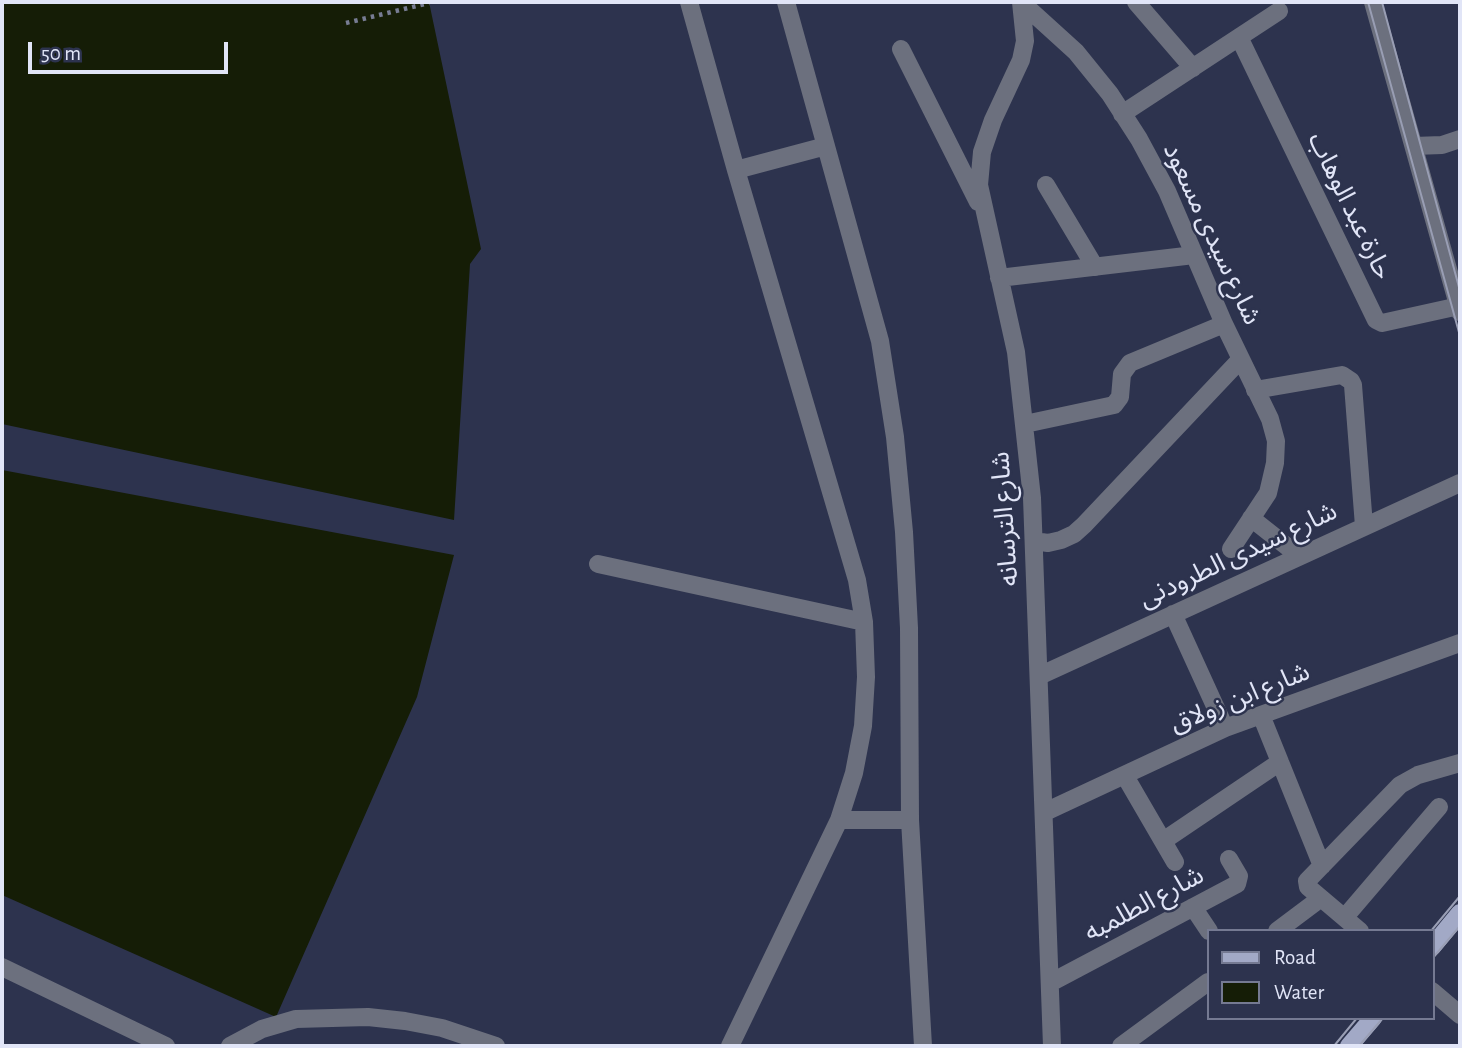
<!DOCTYPE html>
<html>
<head>
<meta charset="utf-8">
<style>
	body { margin:0 }
	#map { position:relative; width:1462px; height:1048px; overflow:hidden; background:#2d334e; font-family:"Alegreya Sans",sans-serif }
	canvas { display:block }
	.frame { position:absolute; inset:0; border:4px solid #e1e5f7; pointer-events:none }
	.legend { position:absolute; left:1207px; top:929px; width:228px; height:91px; box-sizing:border-box; background:#2d334e; border:2px solid #757a92; margin:0; padding:9px 12px; list-style:none; font-size:21px; color:#e1e5f7 }
	.legend li { display:flex; align-items:center; gap:14px; height:35px }
	.legend b { width:35px; border:2px solid #757a92 }
	.scale { position:absolute; left:28px; top:42px; width:200px; height:32px; box-sizing:border-box; border:4px solid #e1e5f7; border-top:0; padding-left:9px; font-size:21px; line-height:24px; white-space:nowrap; color:#e1e5f7; -webkit-text-stroke:5px #2d334e; paint-order:stroke }
</style>
</head>
<body>
<div id="map">
<canvas width="1462" height="1048"></canvas>
<div class="frame"></div>
<ul class="legend">
<li><b style="height:9px;background:#a2a9c6"></b>Road</li>
<li><b style="height:19px;background:#151d06"></b>Water</li>
</ul>
<div class="scale">50 m</div>
</div>
<script>
const c = document.querySelector('canvas').getContext('2d');
c.lineJoin = 'round';
function paint(path, color) {
  c.fillStyle = color;
  c.fill(path, 'evenodd');
}
function poly(rows) {
  const path = new Path2D();
  for (const r of rows) {
    path.moveTo(r[0], r[1]);
    for (let i = 2; i < r.length; i += 2) path.lineTo(r[i], r[i + 1]);
  }
  return path;
}
function strokePath(path, color, width, dash) {
  c.strokeStyle = color;
  c.lineWidth = width;
  c.lineCap = dash ? 'butt' : 'round';
  c.setLineDash(dash || []);
  c.stroke(path);
}
function label(font, color, halo, rows, align = 'center') {
  c.font = font + ' "Alegreya Sans","Noto Sans Arabic",sans-serif';
  c.lineWidth = 5;
  c.setLineDash([]);
  c.textBaseline = 'middle';
  c.strokeStyle = halo;
  c.fillStyle = color;
  for (const [text, x, y, turn = 0] of rows) {
    c.save();
    c.translate(x, y);
    c.rotate((+turn || 0) * Math.PI / 180);
    c.textAlign = isNaN(turn) ? turn : align;
    if (halo) c.strokeText(text, 0, 0);
    c.fillText(text, 0, 0);
    c.restore();
  }
}
paint(poly([
	[2,2,429,2,481,249,470,264,454,520,2,424],
	[2,470,454,555,417,697,276,1017,2,895]
]), '#151d06');
strokePath(poly([
	[346,23,429,3]
]), '#777c93', 4.5, [3.5, 5]);
strokePath(poly([
	[689,2,736,170,857,580,864,622,866,677,863,726,854,773,839,820,730,1046],
	[786,2,880,341,895,437,904,532,909,628,910,820,923,1046],
	[1021,2,1025,41,1021,60,993,120,982,152,979,185,1016,352,1032,498,1052,1046],
	[1021,2,1076,52,1110,94,1139,139,1167,191,1224,324,1270,419,1276,441,1275,463,1268,493,1231,549],
	[1136,2,1193,68],
	[1373,2,1460,312],
	[1239,37,1376,320,1382,323,1459,306],
	[901,49,978,202],
	[1122,114,1279,11],
	[1414,146,1442,145,1460,139],
	[736,170,826,146],
	[1046,185,1095,267],
	[999,278,1194,255],
	[1255,390,1342,375,1351,381,1353,385,1364,526],
	[1025,424,1114,405,1120,397,1122,374,1130,363,1224,324],
	[1251,518,1299,556],
	[1034,541,1048,543,1061,540,1074,534,1084,525,1240,360],
	[598,564,864,622],
	[1173,614,1225,728],
	[1039,676,1460,483],
	[1261,715,1322,866],
	[1125,776,1175,862],
	[1045,812,1225,728,1460,643],
	[839,820,910,820],
	[1163,841,1280,762],
	[1193,907,1209,931],
	[1345,917,1439,807],
	[1277,931,1321,898],
	[1360,931,1308,887,1307,881,1400,785,1418,775,1460,763],
	[2,967,166,1046],
	[1050,983,1237,884,1239,876,1229,859],
	[1432,991,1460,1015],
	[230,1046,262,1029,296,1019,368,1017,405,1021,442,1028,496,1046],
	[1121,1046,1208,982]
]), '#6c707e', 18);
strokePath(poly([
	[1432,947,1460,913],
	[1349,1046,1373,1018]
]), '#a2a9c6', 18);
strokePath(poly([
	[1368,2,1460,336],
	[1382,2,1460,291],
	[1431,931,1460,896],
	[1432,959,1460,926],
	[1334,1046,1357,1018],
	[1359,1046,1383,1018]
]), '#999eb4', 2);
label('26px', '#e1e5f7', '#2d334e', [
	["حارة عبد الوهاب",1350,206,64],
	["شارع سيدى مسعود",1212,234,65],
	["شارع الترسانه",1005,519,-94],
	["شارع سيدى الطرودنى",1238,555,-25],
	["شارع ابن زولاق",1240,698,-22],
	["شارع الطلمبه",1144,904,-28]
]);
</script>
</body>
</html>
